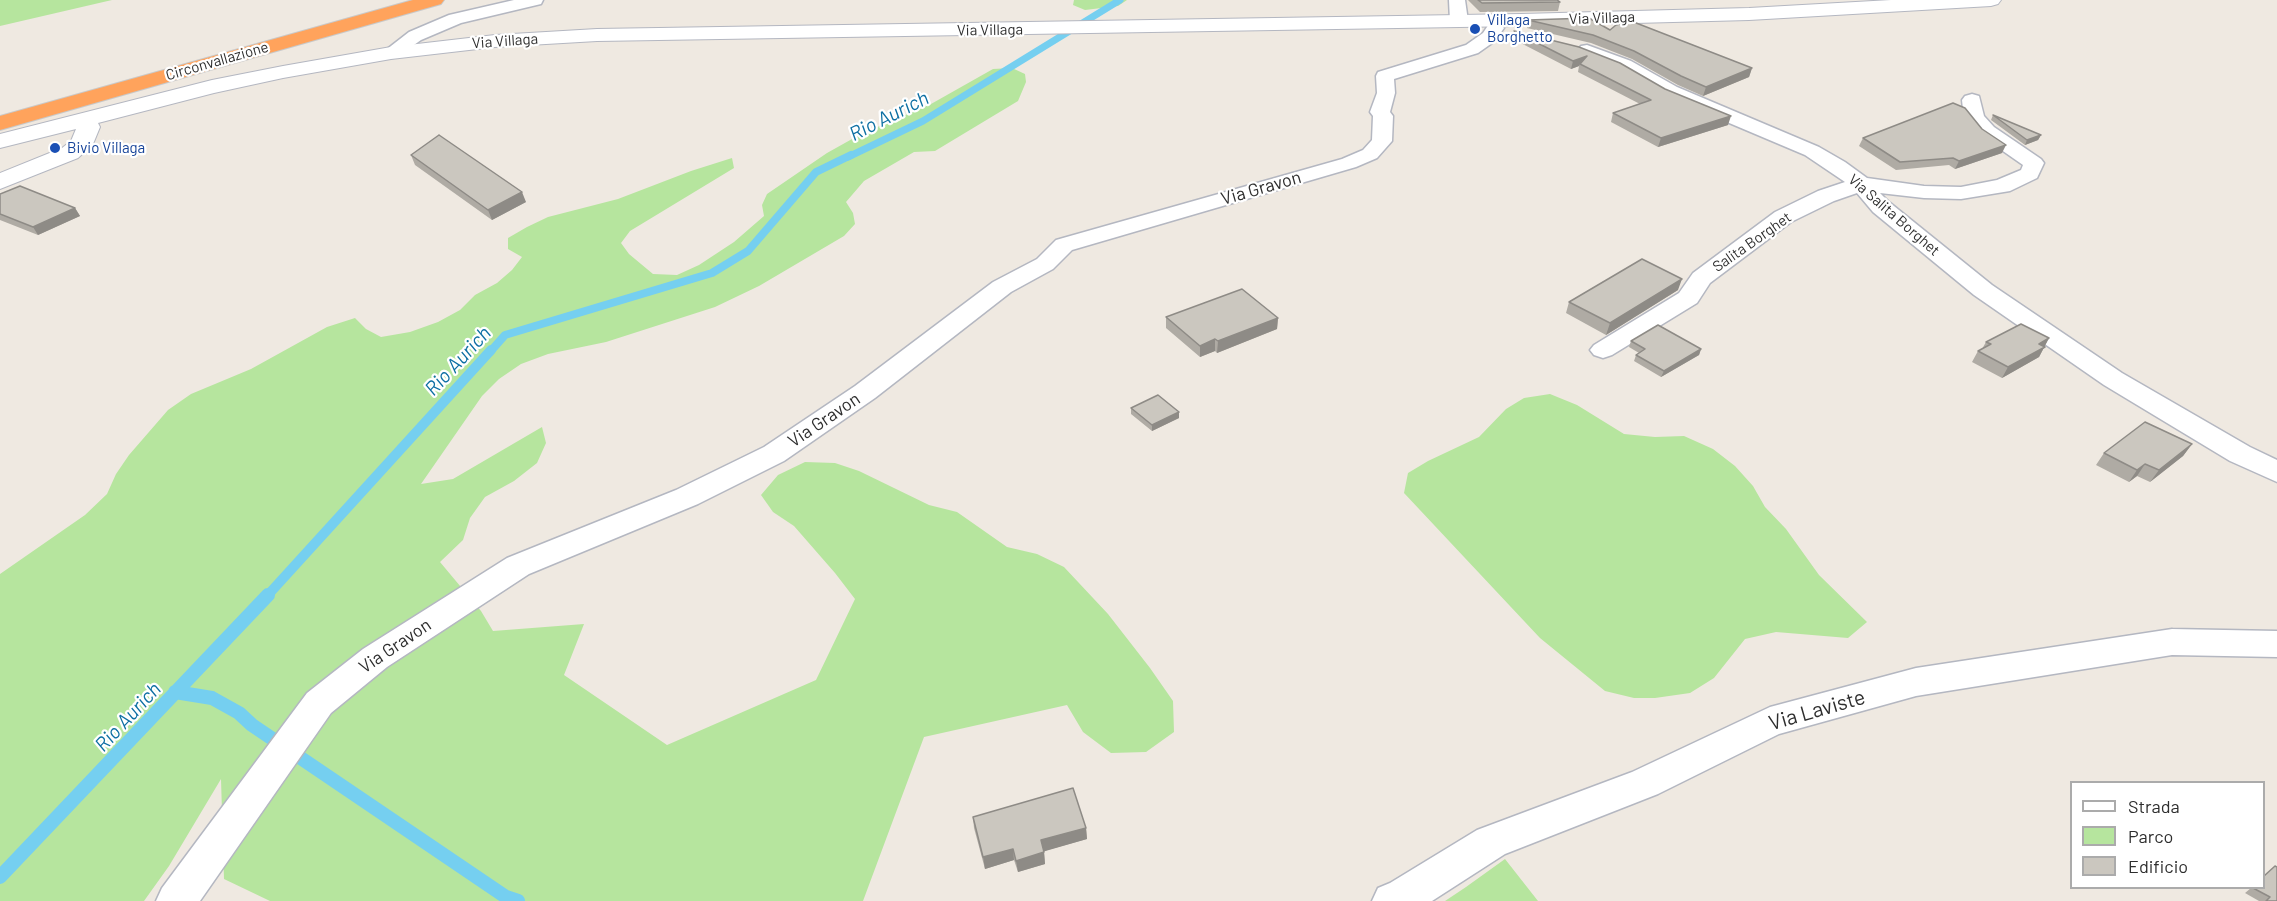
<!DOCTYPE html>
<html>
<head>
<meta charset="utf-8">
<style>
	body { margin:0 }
	#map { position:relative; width:2277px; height:901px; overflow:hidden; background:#efe9e1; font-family:Barlow,sans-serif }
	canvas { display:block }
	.legend { position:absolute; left:2070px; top:781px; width:195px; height:108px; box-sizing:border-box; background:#fff; border:2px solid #ababab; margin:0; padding:8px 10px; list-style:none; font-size:18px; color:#2e2e2e }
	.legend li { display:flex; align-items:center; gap:12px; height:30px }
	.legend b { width:30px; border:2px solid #ababab }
</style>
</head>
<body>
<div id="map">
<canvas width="2277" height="901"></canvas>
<ul class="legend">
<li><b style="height:8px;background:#fff"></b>Strada</li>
<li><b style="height:16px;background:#b6e59e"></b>Parco</li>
<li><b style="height:16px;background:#cbc7bf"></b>Edificio</li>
</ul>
</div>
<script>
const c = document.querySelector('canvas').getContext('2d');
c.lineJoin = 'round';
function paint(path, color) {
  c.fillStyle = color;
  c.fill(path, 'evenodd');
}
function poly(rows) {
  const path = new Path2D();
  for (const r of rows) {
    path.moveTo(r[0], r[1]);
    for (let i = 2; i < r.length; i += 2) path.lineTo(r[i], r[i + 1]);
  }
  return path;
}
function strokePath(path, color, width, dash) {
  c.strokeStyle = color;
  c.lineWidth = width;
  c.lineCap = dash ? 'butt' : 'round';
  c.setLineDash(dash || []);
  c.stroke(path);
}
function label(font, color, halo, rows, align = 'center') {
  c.font = font + ' Barlow,sans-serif';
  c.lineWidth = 4.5;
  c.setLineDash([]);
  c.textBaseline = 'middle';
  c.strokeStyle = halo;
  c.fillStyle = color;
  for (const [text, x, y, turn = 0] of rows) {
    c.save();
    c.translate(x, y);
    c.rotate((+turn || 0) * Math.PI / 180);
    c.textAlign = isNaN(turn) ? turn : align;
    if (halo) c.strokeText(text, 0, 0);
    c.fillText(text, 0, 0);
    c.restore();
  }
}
paint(poly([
	[0,0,112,0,0,26],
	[1074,0,1127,0,1118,6,1085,10,1073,5],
	[1012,68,1025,74,1026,82,1018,101,935,151,914,152,864,181,846,202,853,213,855,224,844,236,759,286,715,307,606,342,548,354,521,364,499,379,482,396,421,484,453,479,542,427,546,443,537,463,514,481,485,497,470,518,463,540,440,562,481,611,493,631,584,624,564,675,667,745,816,680,855,599,835,573,794,526,773,512,761,495,778,475,805,462,835,463,859,471,929,505,957,512,1007,547,1037,554,1064,567,1108,614,1150,668,1173,701,1174,732,1146,752,1111,753,1083,732,1067,705,924,737,863,901,270,901,224,879,221,779,169,866,144,901,0,901,0,574,85,515,107,494,116,474,129,455,168,410,191,394,251,369,327,327,355,318,366,329,381,337,410,332,438,322,460,310,475,295,497,283,512,270,522,257,508,249,508,238,527,227,548,217,618,199,691,171,732,158,734,168,630,231,621,243,629,254,653,274,677,275,699,265,734,242,764,216,762,205,767,194,827,153,861,134,931,104,993,69],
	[1550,394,1577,405,1624,434,1655,437,1684,436,1713,449,1735,466,1753,486,1765,507,1786,529,1819,575,1867,622,1848,638,1776,632,1745,639,1714,678,1690,693,1655,698,1634,698,1605,691,1540,638,1404,493,1408,473,1428,461,1479,437,1506,409,1524,398],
	[1505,859,1538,901,1445,901,1466,887]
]), '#b6e59e');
strokePath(poly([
	[848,157,923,121,1120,0]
]), '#75cff0', 7);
strokePath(poly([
	[490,352,505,335,712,273,748,251,816,172,851,155]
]), '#75cff0', 8);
strokePath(poly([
	[267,596,491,350]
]), '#75cff0', 10);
strokePath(poly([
	[175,692,212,698,239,713,252,725,506,897,518,901],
	[0,877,268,595]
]), '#75cff0', 14);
const street = poly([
	[514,0,543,0,541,4,461,23,421,40,397,57,391,58,385,57,382,53,409,32,449,15,514,0],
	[1449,0,1465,0,1468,21,1465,25,1459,26,1453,25,1450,21,1449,0],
	[1495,23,1501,24,1504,28,1495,41,1478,53,1394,79,1395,93,1390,112,1393,116,1392,141,1377,158,1356,167,1072,250,1053,269,1011,292,875,398,784,461,698,504,529,574,387,667,331,713,200,901,156,901,162,888,307,693,363,649,507,558,676,490,764,447,855,386,993,282,1037,259,1056,240,1342,159,1363,150,1372,140,1373,116,1370,112,1377,93,1376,76,1378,72,1466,45,1483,33,1489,24,1495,23],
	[1587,45,1631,61,1677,87,1819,147,1845,162,1867,178,1924,186,1961,187,1997,180,2021,170,2023,165,1980,135,1964,118,1962,100,1965,96,1972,94,1979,96,1984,116,1994,127,2041,159,2044,163,2037,178,2010,191,1961,199,1924,198,1880,193,1889,202,1992,285,2122,373,2250,447,2277,460,2277,482,2230,461,2104,385,1974,295,1873,212,1857,193,1834,201,1791,222,1710,283,1697,303,1612,355,1603,358,1594,355,1590,350,1594,345,1679,293,1693,273,1775,212,1818,191,1845,182,1805,155,1663,95,1619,69,1581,54,1578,50,1581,46,1587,45],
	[2172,629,2277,631,2277,657,2172,655,1916,696,1779,734,1658,794,1505,854,1432,901,1372,901,1378,888,1390,883,1477,830,1632,772,1770,707,1916,668,2172,629]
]);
const secondary = poly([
	[1891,0,2001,0,1998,4,1991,6,1749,20,1521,26,597,41,495,47,391,59,283,78,214,93,98,123,100,127,93,144,78,158,0,189,0,173,62,148,71,141,76,129,0,148,0,134,212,80,283,66,391,47,495,35,597,29,1521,14,1749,8,1891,0]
]);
const highway = poly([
	[413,0,444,0,441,4,0,130,0,116,413,0]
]);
strokePath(street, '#b4b7c1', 3);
strokePath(secondary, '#b4b7c1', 2);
strokePath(highway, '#c9c9c9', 2);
paint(street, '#fff');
paint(secondary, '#fff');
paint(highway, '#ffa35c');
paint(poly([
	[1468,0,1557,0,1560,2,1558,11,1480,12],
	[1528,20,1610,30,1752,68,1749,77,1703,96,1678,85,1632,59,1591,43,1527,28],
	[1514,31,1728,125,1658,147,1611,122,1613,113,1640,104,1578,72,1579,66,1571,69,1513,39],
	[1993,115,2041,135,2038,140,2025,145,1991,120],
	[1863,138,2002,153,1955,169,1949,165,1896,170,1859,146],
	[411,155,526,202,492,220,415,165],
	[0,194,75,208,80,216,38,235,0,220],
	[1678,290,1606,335,1566,313,1569,302],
	[1166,317,1278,318,1277,329,1217,353,1215,351,1200,357,1166,328],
	[2049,338,2039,357,2002,378,1972,362,1978,351,1982,349,1986,342],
	[1631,341,1701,349,1699,355,1661,377,1634,361,1636,355,1639,353,1629,347],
	[1131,408,1179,412,1179,418,1152,431,1131,414],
	[2192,444,2183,456,2150,482,2137,476,2129,482,2096,465,2104,453],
	[973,817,1086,828,1087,839,1044,851,1045,864,1018,872,1014,860,985,869,974,828],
	[2251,888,2264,888,2277,901,2259,901,2245,893]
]), '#afaba4');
paint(poly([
	[1587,56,1580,64,1579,66,1571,69,1573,61],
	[1752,68,1749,77,1703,96,1706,87],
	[1731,116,1728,125,1658,147,1661,138],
	[2041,135,2038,140,2025,145,2027,140],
	[2006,145,2002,153,1955,169,1959,161],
	[522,192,526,202,492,220,488,210],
	[75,208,80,216,38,235,33,227],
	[1682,279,1678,290,1606,335,1610,323],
	[1278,318,1277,329,1217,353,1218,341],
	[2049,338,2039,357,2002,378,2008,367,2039,344],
	[1215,339,1215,351,1200,357,1200,346],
	[1701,349,1699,355,1661,377,1664,371],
	[1179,412,1179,418,1152,431,1152,425],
	[2192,444,2183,456,2150,482,2159,470],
	[2145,464,2137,476,2129,482,2137,470],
	[1086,828,1087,839,1042,852,1041,840],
	[1013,849,1014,860,985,869,983,857],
	[1044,852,1045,864,1018,872,1016,861]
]), '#8e8b86');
const building = poly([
	[1478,0,1557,0,1560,2,1482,3,1478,0],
	[1589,18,1610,30,1616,25,1631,21,1752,68,1706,87,1681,76,1634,51,1593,35,1528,20,1589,18],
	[1514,31,1579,47,1620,63,1665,89,1731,116,1661,138,1613,113,1651,100,1580,64,1587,56,1573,61,1514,31],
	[1953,103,1965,108,1982,129,2006,145,1959,161,1953,158,1900,162,1863,138,1953,103],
	[1993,115,2041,135,2027,140,1993,115],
	[439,135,522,192,488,210,411,155,439,135],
	[20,186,75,208,33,227,0,214,0,194,20,186],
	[1642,259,1682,279,1610,323,1569,302,1642,259],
	[1242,289,1278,318,1218,341,1215,339,1200,346,1166,317,1242,289],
	[2021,324,2049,338,2039,344,2045,347,2008,367,1978,351,1991,344,1986,342,2021,324],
	[1658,325,1701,349,1664,371,1636,355,1645,349,1631,341,1658,325],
	[1158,395,1179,412,1152,425,1131,408,1158,395],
	[2145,422,2192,444,2159,470,2145,464,2137,470,2104,453,2145,422],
	[1073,788,1086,828,1041,840,1044,852,1016,861,1013,849,983,857,973,817,1073,788],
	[2275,866,2277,867,2277,901,2266,901,2270,897,2253,888,2264,888,2264,876,2275,866]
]);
paint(building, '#cbc7bf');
strokePath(building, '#8e8b86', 1.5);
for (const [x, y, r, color] of [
	[1475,29,6,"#1a4fb4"],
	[55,148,6,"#1a4fb4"]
]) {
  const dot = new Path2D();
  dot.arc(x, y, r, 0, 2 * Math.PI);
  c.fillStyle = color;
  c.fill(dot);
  strokePath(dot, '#fff', 2);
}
label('15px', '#2e2e2e', '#fff', [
	["Via Villaga",1602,18,-2],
	["Via Villaga",990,30,-1],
	["Via Villaga",505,41,-4],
	["Circonvallazione",217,61,-16],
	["Via Salita Borghet",1894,215,41],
	["Salita Borghet",1752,242,-35]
]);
label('15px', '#164399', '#fff', [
	["Villaga",1487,20],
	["Borghetto",1487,37],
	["Bivio Villaga",67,148]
], 'left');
label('18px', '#2e2e2e', '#fff', [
	["Via Gravon",1261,188,-16],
	["Via Gravon",824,420,-34],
	["Via Gravon",395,646,-34]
]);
label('italic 20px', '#0d6fa3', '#fff', [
	["Rio Aurich",889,116,-27],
	["Rio Aurich",458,361,-47],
	["Rio Aurich",128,717,-47]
]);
label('21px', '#2e2e2e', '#fff', [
	["Via Laviste",1817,710,-16]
]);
</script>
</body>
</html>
